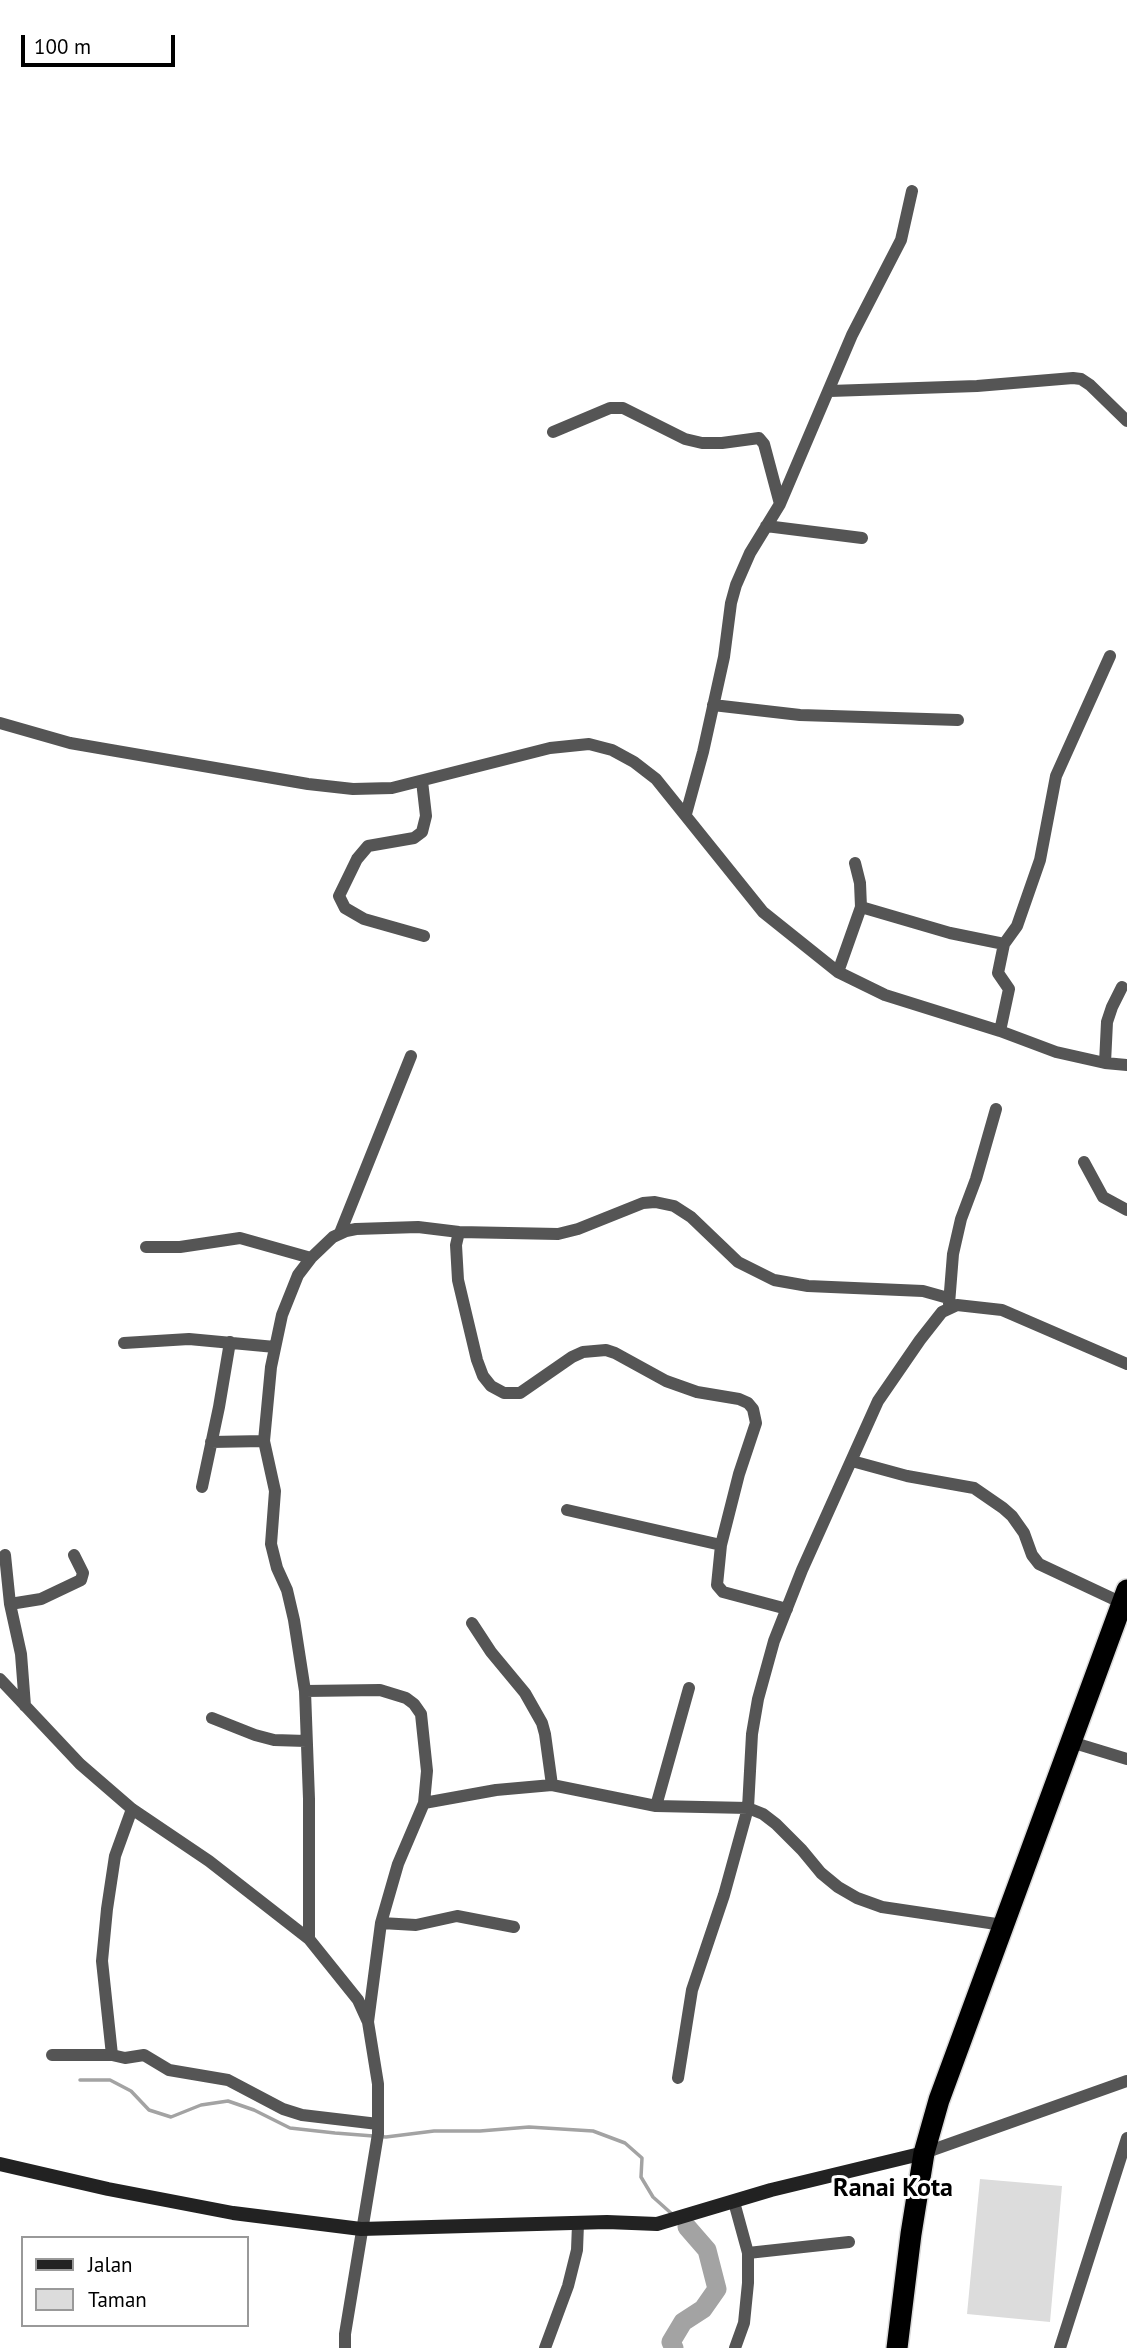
<!DOCTYPE html>
<html>
<head>
<meta charset="utf-8">
<style>
	body { margin:0 }
	#map { position:relative; width:1127px; height:2348px; overflow:hidden; background:#fff; font-family:"PT Sans",sans-serif }
	canvas { display:block }
	.legend { position:absolute; left:21px; top:2236px; width:228px; height:91px; box-sizing:border-box; background:#fff; border:2px solid #999; margin:0; padding:9px 12px; list-style:none; font-size:21px; color:#000 }
	.legend li { display:flex; align-items:center; gap:14px; height:35px }
	.legend b { width:35px; border:2px solid #999 }
	.scale { position:absolute; left:21px; top:35px; width:154px; height:32px; box-sizing:border-box; border:4px solid #000; border-top:0; padding-left:9px; font-size:21px; line-height:24px; white-space:nowrap; color:#000; -webkit-text-stroke:5px #fff; paint-order:stroke }
</style>
</head>
<body>
<div id="map">
<canvas width="1127" height="2348"></canvas>
<ul class="legend">
<li><b style="height:9px;background:#222"></b>Jalan</li>
<li><b style="height:19px;background:#dcdcdc"></b>Taman</li>
</ul>
<div class="scale">100 m</div>
</div>
<script>
const c = document.querySelector('canvas').getContext('2d');
c.lineJoin = 'round';
function paint(path, color) {
  c.fillStyle = color;
  c.fill(path, 'evenodd');
}
function poly(rows) {
  const path = new Path2D();
  for (const r of rows) {
    path.moveTo(r[0], r[1]);
    for (let i = 2; i < r.length; i += 2) path.lineTo(r[i], r[i + 1]);
  }
  return path;
}
function strokePath(path, color, width, dash) {
  c.strokeStyle = color;
  c.lineWidth = width;
  c.lineCap = dash ? 'butt' : 'round';
  c.setLineDash(dash || []);
  c.stroke(path);
}
function label(font, color, halo, rows, align = 'center') {
  c.font = font + ' "PT Sans",sans-serif';
  c.lineWidth = 6;
  c.setLineDash([]);
  c.textBaseline = 'middle';
  c.strokeStyle = halo;
  c.fillStyle = color;
  for (const [text, x, y, turn = 0] of rows) {
    c.save();
    c.translate(x, y);
    c.rotate((+turn || 0) * Math.PI / 180);
    c.textAlign = isNaN(turn) ? turn : align;
    if (halo) c.strokeText(text, 0, 0);
    c.fillText(text, 0, 0);
    c.restore();
  }
}
paint(poly([
	[980,2179,1062,2186,1050,2322,967,2314]
]), '#dcdcdc');
strokePath(poly([
	[80,2080,110,2080,131,2091,149,2110,171,2117,201,2105,228,2101,254,2110,290,2128,335,2133,386,2137,434,2131,480,2131,529,2127,593,2131,625,2143,642,2158,641,2177,653,2197,672,2214],
	[680,2221,687,2227]
]), '#a3a3a3', 3.5);
strokePath(poly([
	[674,2348,671,2342,683,2322,703,2309,717,2289,707,2250,687,2227]
]), '#a3a3a3', 19);
const highway = poly([
	[897,2348,911,2234,924,2153,939,2100,1127,1590]
]);
strokePath(highway, '#dbdbdb', 24);
strokePath(poly([
	[830,391,977,386,1073,378,1081,379,1090,385,1127,421],
	[553,432,610,408,623,408,685,439,702,443,722,443,759,438,764,444,780,504],
	[766,526,862,538],
	[713,705,800,715,958,720],
	[0,723,70,743,308,784,353,789,392,788,550,748,589,744,612,750,634,762,656,779,763,912,838,972,885,995,1000,1031,1056,1052,1105,1063,1127,1065],
	[422,781,426,816,422,832,414,838,368,846,357,859,339,896,345,908,364,919,424,936],
	[686,814,703,752,724,657,731,603,736,585,750,553,780,504,852,335,901,240,912,191],
	[861,907,950,933,1004,944],
	[838,972,861,907,860,883,855,863],
	[1000,1031,1009,989,998,973,1004,944,1017,926,1040,860,1056,776,1110,656],
	[1105,1063,1107,1022,1112,1007,1122,987],
	[1084,1162,1103,1197,1127,1210],
	[459,1232,456,1245,458,1280,477,1360,483,1376,491,1386,504,1393,520,1393,572,1357,583,1352,606,1350,615,1353,666,1381,697,1392,739,1399,748,1403,753,1409,756,1423,739,1474,721,1545,717,1585,723,1592,787,1609],
	[340,1233,411,1056],
	[146,1247,180,1247,240,1238,311,1258],
	[949,1304,953,1254,961,1219,976,1179,996,1109],
	[124,1343,189,1339,275,1347],
	[211,1442,264,1441],
	[852,1461,907,1476,974,1488,1003,1508,1012,1516,1024,1533,1032,1555,1039,1564,1122,1603],
	[202,1487,219,1407,230,1342],
	[567,1510,721,1545],
	[5,1555,10,1604,21,1654,25,1706],
	[10,1604,41,1599,81,1580,83,1573,74,1555],
	[472,1623,491,1652,525,1693,542,1723,545,1734,552,1785],
	[0,1679,80,1764,132,1809,209,1861,309,1939,358,2000,368,2022,378,2084,378,2134,345,2334,345,2348],
	[305,1691,294,1620,287,1590,277,1568,271,1544,275,1491,264,1441,271,1367,282,1315,298,1275,311,1258,333,1237,346,1231,356,1229,418,1227,459,1232,558,1234,578,1229,643,1203,655,1202,674,1206,691,1217,738,1262,774,1280,808,1286,923,1291,948,1298],
	[212,1718,255,1735,274,1740,306,1741],
	[1071,1742,1127,1759],
	[424,1803,496,1790,552,1785,656,1806,748,1808,763,1814,776,1824,802,1850,821,1873,838,1887,857,1898,882,1907,1003,1925],
	[656,1806,689,1688],
	[132,1809,115,1856,107,1909,102,1961,112,2055,125,2058,144,2055,169,2070,228,2080,283,2109,302,2115,378,2124],
	[381,1923,416,1925,457,1916,514,1927],
	[309,1939,309,1799,305,1691,380,1690,406,1698,414,1704,421,1714,427,1771,424,1803,398,1864,381,1923,368,2022],
	[52,2055,112,2055],
	[678,2078,692,1990,724,1895,748,1808,752,1734,758,1699,774,1641,802,1570,878,1401,920,1340,942,1312,957,1305,1002,1310,1127,1364],
	[924,2153,1127,2081],
	[734,2202,748,2253,748,2283,744,2323,735,2348],
	[748,2253,849,2242],
	[545,2348,568,2286,577,2250,578,2224],
	[1060,2348,1127,2138]
]), '#555', 12);
strokePath(poly([
	[0,2164,108,2189,233,2213,361,2229,607,2222,657,2224,771,2190,924,2153]
]), '#222', 14);
strokePath(highway, '#000', 21);
label('bold 26px', '#000', '#fff', [
	["Ranai Kota",893,2189]
]);
</script>
</body>
</html>
